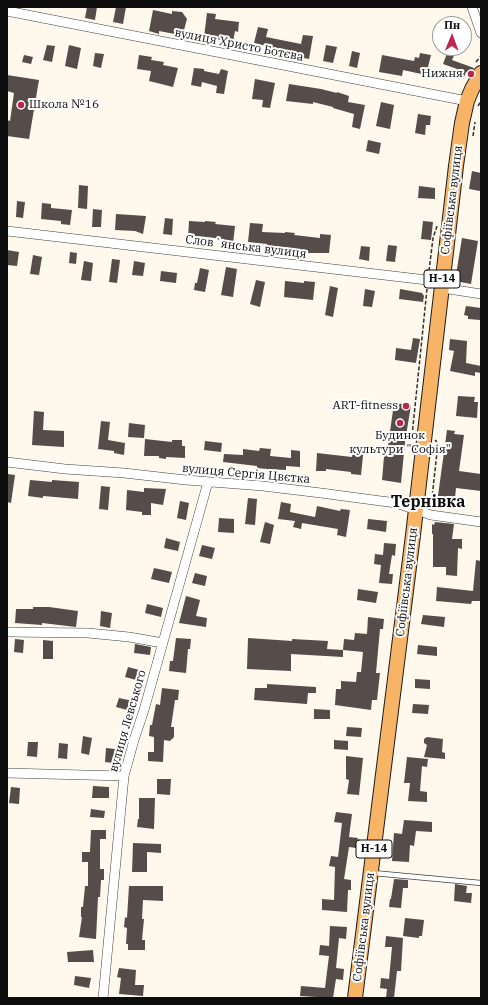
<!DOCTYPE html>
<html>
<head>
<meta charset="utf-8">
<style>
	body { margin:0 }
	#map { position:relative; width:488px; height:1005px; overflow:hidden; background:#fff8ed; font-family:"IBM Plex Serif",serif }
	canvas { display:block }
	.frame { position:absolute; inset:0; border:8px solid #0d0d0d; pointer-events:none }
	.north { position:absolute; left:432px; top:16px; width:40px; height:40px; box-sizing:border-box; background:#fff; border:1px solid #9e9e9e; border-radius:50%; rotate:1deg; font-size:11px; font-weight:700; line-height:16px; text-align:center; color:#0d0d0d }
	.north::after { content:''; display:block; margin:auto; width:14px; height:18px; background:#bb274d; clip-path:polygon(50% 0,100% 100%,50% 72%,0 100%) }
</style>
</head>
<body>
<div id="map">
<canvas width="488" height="1005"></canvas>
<div class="frame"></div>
<div class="north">Пн</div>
</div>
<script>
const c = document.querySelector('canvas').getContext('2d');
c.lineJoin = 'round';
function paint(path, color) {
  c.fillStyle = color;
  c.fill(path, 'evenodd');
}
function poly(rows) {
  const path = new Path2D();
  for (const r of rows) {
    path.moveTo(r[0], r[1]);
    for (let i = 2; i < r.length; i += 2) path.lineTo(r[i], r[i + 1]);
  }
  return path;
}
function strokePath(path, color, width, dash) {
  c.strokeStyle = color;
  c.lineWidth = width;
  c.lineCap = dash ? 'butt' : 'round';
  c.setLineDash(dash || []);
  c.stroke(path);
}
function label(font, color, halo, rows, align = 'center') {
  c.font = font + ' "IBM Plex Serif",serif';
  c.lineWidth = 4;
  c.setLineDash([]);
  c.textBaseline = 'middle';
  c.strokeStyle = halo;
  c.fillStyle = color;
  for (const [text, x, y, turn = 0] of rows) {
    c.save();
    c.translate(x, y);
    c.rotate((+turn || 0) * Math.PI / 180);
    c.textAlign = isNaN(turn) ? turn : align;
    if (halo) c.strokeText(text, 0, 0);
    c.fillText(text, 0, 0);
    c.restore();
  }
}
paint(poly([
	[87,7,97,7,95,20,85,18],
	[116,7,126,7,123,24,113,22],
	[153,10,172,14,172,11,182,12,187,19,184,30,181,29,180,35,159,31,159,34,149,31],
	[207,13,216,14,215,19,239,22,238,32,235,31,233,42,204,37],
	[258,27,268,29,266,37,301,44,303,35,313,36,309,59,293,56,292,58,284,56,284,55,269,53,271,47,254,43],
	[47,45,55,46,52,62,43,60],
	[69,45,81,48,77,69,65,66],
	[326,45,337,47,333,63,323,61],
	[449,48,456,51,452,60,474,68,471,74,466,72,464,77,455,74,457,69,443,64],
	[352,51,360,53,357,68,349,66],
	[95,53,104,54,101,68,93,66],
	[420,53,431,55,426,75,403,70,402,76,379,72,382,55,414,61,415,57,419,58],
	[24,55,33,57,31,64,22,62],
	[139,55,152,57,151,60,164,62,163,65,178,68,173,87,149,81,151,71,137,69],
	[194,68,204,69,204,71,219,74,221,69,228,71,224,94,216,93,217,86,202,82,201,87,191,85],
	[7,75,39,80,29,139,7,136,7,120,10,121,14,93,7,91],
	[255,79,275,83,270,108,262,107,263,100,252,99],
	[289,84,321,89,337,93,337,92,349,96,348,102,365,105,360,129,352,127,354,114,333,108,333,107,313,102,313,104,286,101],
	[381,102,394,105,390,129,376,126],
	[418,114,431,116,430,125,426,125,425,135,415,133],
	[368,140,381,143,379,154,366,151],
	[472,171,481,173,480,191,469,189],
	[79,185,88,186,87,209,78,208],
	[419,186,435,188,435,199,418,198],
	[17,201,25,202,23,218,16,217],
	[42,203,51,204,51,208,72,210,70,225,61,224,61,221,41,219],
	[93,209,102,210,101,227,92,227],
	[116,214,146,216,143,234,135,231,115,230],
	[165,218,173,219,172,235,163,234],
	[189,221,205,222,205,221,216,222,215,224,235,226,233,244,224,243,224,239,197,236,197,238,188,238],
	[423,221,433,222,431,240,421,239],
	[250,223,263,224,262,232,285,233,285,232,295,233,294,235,320,238,320,234,331,235,329,253,308,253,267,248,267,244,248,242],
	[462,238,478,241,471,284,455,281],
	[388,245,397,246,395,262,386,261],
	[361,246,370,247,369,261,359,259],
	[7,250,19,252,17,266,7,265],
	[70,252,77,253,76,264,69,263],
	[33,255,42,257,39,275,30,274],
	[112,259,120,260,117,283,109,282],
	[84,261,93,263,91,281,81,280],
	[134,261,145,263,143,276,132,275],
	[226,267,237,269,233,297,221,295],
	[200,268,209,270,205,292,194,290,195,283,197,283],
	[161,271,177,273,176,283,160,281],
	[256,280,265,282,260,307,250,304],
	[285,281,304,283,304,281,315,282,313,300,284,297],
	[330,286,338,288,333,317,325,315],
	[365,289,375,291,372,307,363,306],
	[400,289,422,293,424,296,423,302,399,299],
	[466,306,481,308,480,320,468,319,468,316,464,315],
	[413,338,420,339,416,363,395,360,396,348,411,350],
	[450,339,467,341,466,363,481,366,481,373,475,372,475,376,450,371,454,351,449,350],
	[458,396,475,397,474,402,478,402,477,418,456,416],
	[394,403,411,405,405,442,401,483,382,480,385,445,388,446],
	[34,411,44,412,43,430,64,431,64,447,32,445],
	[101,421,110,422,108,440,125,443,124,455,114,453,114,451,98,449],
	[129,423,145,425,144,438,128,437],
	[447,430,455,431,454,434,464,435,459,471,481,474,481,491,456,488,455,498,450,497,449,505,437,503],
	[145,439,172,442,172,440,182,440,182,446,185,446,185,458,166,457,166,459,159,458,159,456,144,456],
	[205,441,222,443,221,452,204,450],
	[354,445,364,446,361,475,351,474,351,472,326,469,326,471,316,471,317,453,352,457],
	[260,448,271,449,270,456,291,458,291,450,300,451,300,467,286,466,286,470,267,469,257,468,257,466,223,462,224,454,243,455,243,449,259,451],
	[8,474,15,475,11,503,7,502],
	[30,480,52,482,52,480,79,482,78,499,43,496,43,498,28,496],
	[101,486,110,487,108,510,99,509],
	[144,488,166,489,163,505,151,503,151,515,142,515,142,512,126,510,127,490,144,492],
	[248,498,257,499,255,525,245,524],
	[180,501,189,503,186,520,177,518],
	[281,502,291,504,290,512,315,517,317,506,340,511,341,509,350,510,346,537,337,535,338,529,302,523,301,529,293,527,295,521,278,519],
	[219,518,234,519,234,533,218,532],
	[368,519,387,521,386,532,367,529],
	[265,522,274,525,270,544,260,542],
	[435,522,454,524,452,539,462,539,462,549,458,548,457,576,446,575,446,567,433,567,433,534,432,534,432,524,434,525],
	[166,538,180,542,178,551,164,548],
	[384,543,396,544,395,556,392,555,389,574,393,574,392,584,379,583,381,565,374,564,375,554,383,555],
	[202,545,215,548,212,559,199,556],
	[476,560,481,561,481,601,472,601,471,604,436,601,437,587,473,591],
	[154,568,172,572,169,583,151,579],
	[195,573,207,576,205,586,192,583],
	[358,589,378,592,376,603,357,600],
	[186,596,200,600,196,616,207,618,206,627,179,623],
	[147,604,163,608,161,617,145,613],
	[33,607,49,607,78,611,76,627,42,623,42,625,15,623,16,609,33,609],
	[101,611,112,613,110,628,100,626],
	[423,615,445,617,444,627,421,624],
	[368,617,384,619,383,629,380,629,376,673,380,673,377,700,372,700,371,710,335,705,336,689,341,689,341,681,356,682,357,672,361,672,363,652,343,650,344,639,354,640,355,633,367,634],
	[176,638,191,639,190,649,188,649,186,673,169,671,170,661,173,661],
	[248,638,292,641,292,639,328,641,327,649,343,650,343,657,291,654,291,671,247,669],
	[15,639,24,640,23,653,14,652],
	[43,640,53,641,53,659,43,659],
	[135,644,151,647,150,655,134,653],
	[418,645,437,647,437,656,417,654],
	[128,667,143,671,140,681,125,677],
	[415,679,430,680,430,689,415,688],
	[267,684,316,687,316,693,308,693,307,704,254,700,255,688,267,688],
	[162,688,179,690,178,700,175,700,171,727,174,727,174,737,170,741,164,740,163,762,148,761,148,752,154,752,154,737,149,736,150,725,152,725,156,704,160,705],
	[119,698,133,701,131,711,116,707],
	[413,704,429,705,428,714,412,713],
	[314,709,330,710,330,719,314,719],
	[347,727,362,728,361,737,346,736],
	[83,736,92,738,89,755,81,753],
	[427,737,443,739,442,752,445,753,445,759,424,757,427,745,424,743,424,739],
	[334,740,348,741,348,750,334,749],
	[28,742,38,742,37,757,27,756],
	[59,743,68,744,67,759,58,758],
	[106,748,115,749,113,763,105,762],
	[346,756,363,758,359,795,347,794,349,780,346,779],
	[407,757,428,759,427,767,422,766,420,791,427,792,427,802,408,801,410,783,404,783],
	[157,779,171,779,170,795,157,794],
	[93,786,109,787,109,798,92,798],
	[11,787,20,788,19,804,9,803],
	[139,798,155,798,154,829,137,827,138,819,139,819],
	[91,809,105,811,104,818,90,817],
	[336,812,352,814,349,837,358,838,356,848,349,847,344,879,351,880,351,890,348,890,347,912,322,910,322,899,334,900,335,867,329,866,331,856,338,857,342,823,334,822],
	[404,820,432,822,432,832,416,831,414,846,410,845,409,862,392,861,394,833,402,834],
	[91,830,106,830,106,839,100,839,100,869,104,869,104,880,101,880,100,897,98,897,96,939,79,937,82,917,81,917,81,907,83,907,85,886,88,886,88,862,82,862,82,852,90,852],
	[133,843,161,844,161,853,147,852,147,872,132,872],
	[394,879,408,880,408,888,403,888,401,908,389,907,390,899,391,899],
	[455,884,467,886,466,893,472,893,471,903,454,901],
	[129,886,163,886,163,901,143,900,142,919,144,919,142,940,145,940,145,950,128,950,128,944,126,944,127,928,124,927,125,917,127,918],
	[405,918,424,920,422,936,419,936,419,938,403,936],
	[330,926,347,927,346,939,339,938,336,968,344,969,343,980,336,979,333,998,300,996,301,986,325,988,329,956,319,955,320,945,329,946],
	[386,936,403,938,401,971,397,971,394,998,386,998,387,989,380,988,381,978,389,979,392,947,385,947],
	[93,950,94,962,68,962,67,952],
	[119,968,136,970,135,985,144,985,143,996,119,994,121,978,117,977],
	[75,976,91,978,89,988,74,985]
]), '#564c4a');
const lane = poly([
	[373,873,481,883]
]);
const street = poly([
	[472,7,481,33],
	[7,11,467,101],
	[7,231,427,280,449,289,481,294],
	[7,462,65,469,124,473,186,480,263,486,321,493,396,503,431,515,481,522],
	[7,632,88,633,129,637,163,643],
	[7,773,124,776],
	[103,998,124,776,134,740,144,710,208,482]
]);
const primary = poly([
	[355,998,413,535,456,166,462,123,467,101,472,89,481,73]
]);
strokePath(lane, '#404040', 6);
strokePath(street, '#404040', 10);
strokePath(primary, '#1e1e1e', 16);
strokePath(poly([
	[476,62,481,56],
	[478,106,481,101],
	[473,136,475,122],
	[429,271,433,238,437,226],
	[412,436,427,289],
	[431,507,438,443,435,440]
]), '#2f2f2f', 1.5, [4, 2]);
strokePath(lane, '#fff', 4.5);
strokePath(street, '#fff', 9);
strokePath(primary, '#f7b466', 14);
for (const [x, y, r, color] of [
	[471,74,4,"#bb274d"],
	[21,105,4,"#bb274d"],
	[406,406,4,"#bb274d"],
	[400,423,4,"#bb274d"]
]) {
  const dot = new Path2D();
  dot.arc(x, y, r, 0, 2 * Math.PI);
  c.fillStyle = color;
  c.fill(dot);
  strokePath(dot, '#fff', 1.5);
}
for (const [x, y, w] of [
	[442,279,36],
	[374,849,36]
]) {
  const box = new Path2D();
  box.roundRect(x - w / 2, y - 9, w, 18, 3);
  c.fillStyle = '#fff';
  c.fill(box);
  strokePath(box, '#0d0d0d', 1);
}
label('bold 11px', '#0d0d0d', null, [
	["Н-14",442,279],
	["Н-14",374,849]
]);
label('12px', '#0d0d0d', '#fff', [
	["вулиця Христо Ботєва",239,45,11],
	["Софіївська вулиця",452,200,-83],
	["Словʼянська вулиця",246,247,7],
	["вулиця Сергія Цвєтка",246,474,5],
	["Софіївська вулиця",407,582,-83],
	["вулиця Левського",128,721,-74],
	["Софіївська вулиця",364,927,-83]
]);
label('12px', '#0d0d0d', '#fff', [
	["Нижня",463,74],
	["Школа №16",29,105,"left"],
	["ART-fitness",398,406],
	["Будинок",400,436,"center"],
	["культури \"Софія\"",400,450,"center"]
], 'right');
label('bold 16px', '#0d0d0d', '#fff', [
	["Тернівка",428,502]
]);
</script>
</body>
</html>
